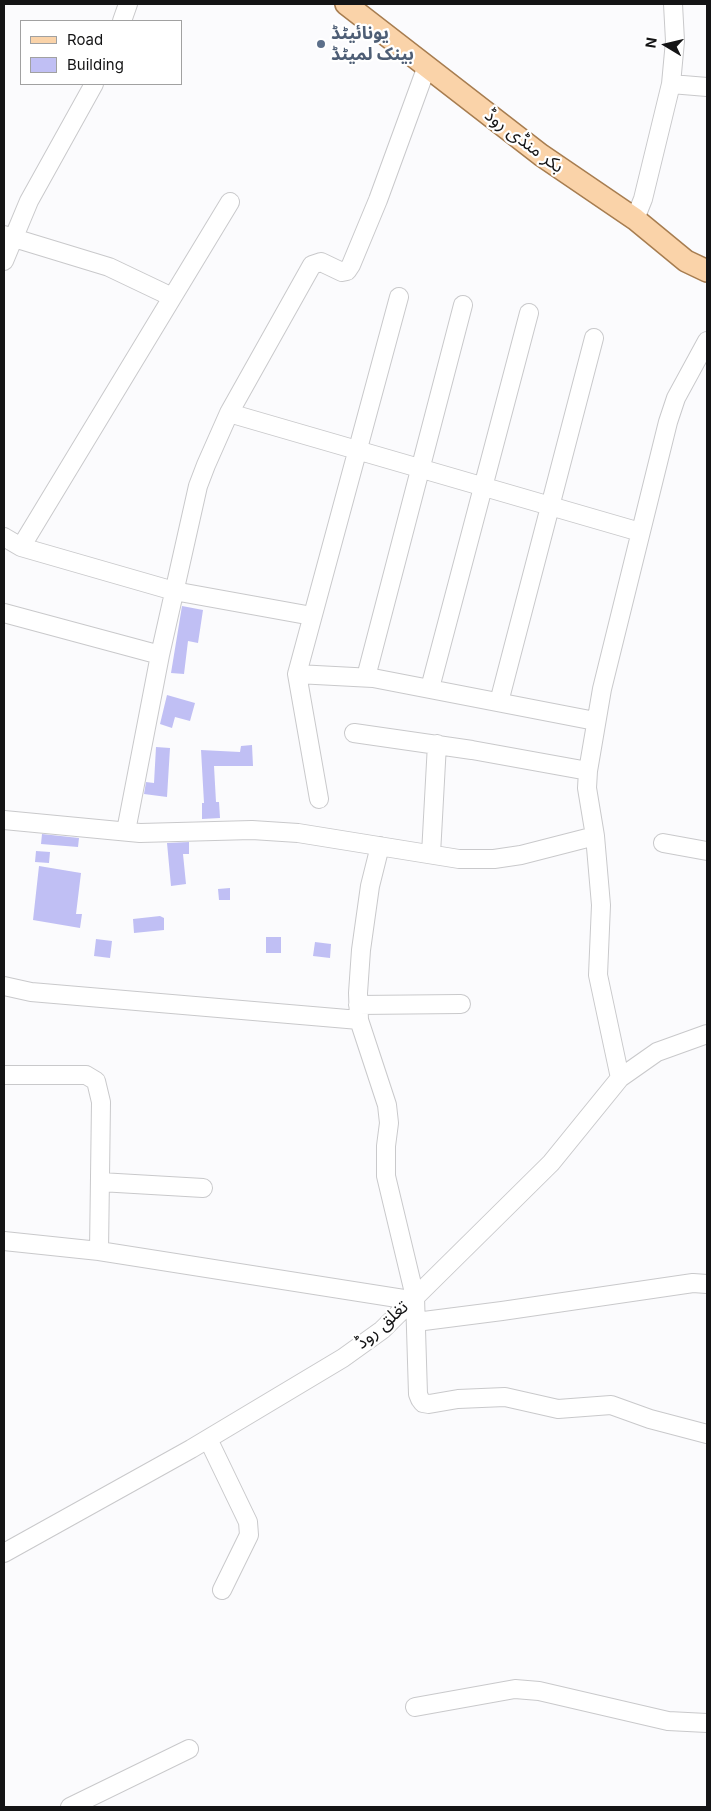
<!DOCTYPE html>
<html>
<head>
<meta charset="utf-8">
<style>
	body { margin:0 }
	#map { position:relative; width:711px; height:1811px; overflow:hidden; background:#fbfbfd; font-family:Inter,sans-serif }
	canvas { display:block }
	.frame { position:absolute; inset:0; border:5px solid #141415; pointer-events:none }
	.legend { position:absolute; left:20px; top:20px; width:162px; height:65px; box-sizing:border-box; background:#fff; border:1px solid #a1a1a1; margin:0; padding:6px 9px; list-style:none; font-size:15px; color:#141415 }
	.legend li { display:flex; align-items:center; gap:10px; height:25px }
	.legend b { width:25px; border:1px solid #a1a1a1 }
	.north { position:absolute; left:641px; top:20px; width:50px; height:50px; -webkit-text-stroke:4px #fff; paint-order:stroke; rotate:279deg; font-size:14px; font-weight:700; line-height:20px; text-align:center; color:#141415 }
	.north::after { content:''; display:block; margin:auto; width:18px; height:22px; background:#141415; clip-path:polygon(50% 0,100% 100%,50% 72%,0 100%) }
</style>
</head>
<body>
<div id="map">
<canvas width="711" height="1811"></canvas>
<div class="frame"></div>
<ul class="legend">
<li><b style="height:6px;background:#fad3a9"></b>Road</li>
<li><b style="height:14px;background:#c0bff4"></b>Building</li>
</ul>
<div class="north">N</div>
</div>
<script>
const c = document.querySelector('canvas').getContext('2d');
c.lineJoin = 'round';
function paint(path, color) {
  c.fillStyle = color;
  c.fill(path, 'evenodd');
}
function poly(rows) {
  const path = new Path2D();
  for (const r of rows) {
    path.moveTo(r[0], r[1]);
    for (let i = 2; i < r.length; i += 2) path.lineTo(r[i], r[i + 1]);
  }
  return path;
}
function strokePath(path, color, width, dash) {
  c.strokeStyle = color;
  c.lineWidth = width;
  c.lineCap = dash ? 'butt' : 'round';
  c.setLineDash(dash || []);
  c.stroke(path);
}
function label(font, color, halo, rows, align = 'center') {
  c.font = font + ' Inter,"Noto Sans Arabic",sans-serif';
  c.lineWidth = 4.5;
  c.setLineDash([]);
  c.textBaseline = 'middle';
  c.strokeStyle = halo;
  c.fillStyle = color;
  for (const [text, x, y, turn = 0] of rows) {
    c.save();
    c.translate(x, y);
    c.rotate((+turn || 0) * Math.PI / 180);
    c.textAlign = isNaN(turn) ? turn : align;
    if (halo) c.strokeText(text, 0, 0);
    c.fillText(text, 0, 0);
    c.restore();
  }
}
paint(poly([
	[182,606,203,610,198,643,188,641,184,674,171,673],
	[167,695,195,703,190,721,175,717,172,728,160,724],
	[252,745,253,766,214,766,216,802,219,802,220,818,202,819,202,803,204,803,201,750,240,752,241,746],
	[156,747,170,748,167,797,144,794,146,782,154,783],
	[42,834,79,838,78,847,41,844],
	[189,842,189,854,183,854,186,884,171,886,167,843],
	[36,851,50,852,49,863,35,862],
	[39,866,81,873,76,914,82,914,80,928,33,920],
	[230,888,230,900,219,900,218,889],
	[160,916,164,918,164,930,134,933,133,919],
	[266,937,281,937,281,953,266,953],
	[96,939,112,941,110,958,94,956],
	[315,942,331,944,330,958,313,956]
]), '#c0bff4');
const minor = poly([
	[122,21,128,4],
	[671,84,707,87],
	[635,219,643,199,671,84,675,41,673,4],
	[4,235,109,267,172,297],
	[4,261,29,201,94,84],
	[229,413,640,532],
	[4,537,21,547,174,591,312,616],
	[21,547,230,202],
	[4,613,160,655],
	[297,674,373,678,595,721],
	[366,677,463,305],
	[430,688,529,313],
	[499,702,594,338],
	[354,733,472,750,588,771],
	[319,799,297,674,399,297],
	[4,820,140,833,252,830,298,833,459,859,494,859,521,855,595,836],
	[126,831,160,655,198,486,206,465,229,413,312,265,321,262,342,272,347,271,351,265,378,200,427,66],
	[663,843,707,851],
	[380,846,370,886,361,950,358,993,359,1020,387,1105,389,1123,386,1146,386,1176,415,1297,418,1394,420,1399,423,1403,429,1404,458,1399,505,1397,558,1409,611,1405,650,1419,707,1434],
	[431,854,437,744],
	[4,986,31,992,359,1020],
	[358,1005,461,1004],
	[4,1075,86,1075,96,1081,101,1102,99,1251],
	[620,1078,598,975,601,905,595,836,587,788,588,771,602,689,668,422,676,398,707,341],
	[100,1182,203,1188],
	[4,1241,99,1251,410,1300],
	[416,1322,502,1311,693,1283,707,1284],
	[208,1439,248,1522,249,1535,222,1590],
	[4,1553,191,1449,343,1358,382,1330,551,1163,620,1078,657,1052,707,1034],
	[415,1707,515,1689,539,1691,668,1721,707,1723],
	[70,1807,189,1749]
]);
const major = poly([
	[346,4,541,155,635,219,686,261,707,271]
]);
strokePath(minor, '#c9c9cb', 20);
strokePath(major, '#a77d50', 24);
strokePath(minor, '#fff', 18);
strokePath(major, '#fad3a9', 21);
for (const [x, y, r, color] of [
	[321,44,5,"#5c6f8a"]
]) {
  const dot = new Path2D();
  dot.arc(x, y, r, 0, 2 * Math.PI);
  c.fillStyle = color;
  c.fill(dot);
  strokePath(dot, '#fff', 2);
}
label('bold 18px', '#4e5e75', '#fff', [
	["یونائیٹڈ",331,34],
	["بینک لمیٹڈ",331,55]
], 'left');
label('18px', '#141415', '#fff', [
	["بکر منڈی روڈ",524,141,37],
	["تغلق روڈ",382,1325,-41]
]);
</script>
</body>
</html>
